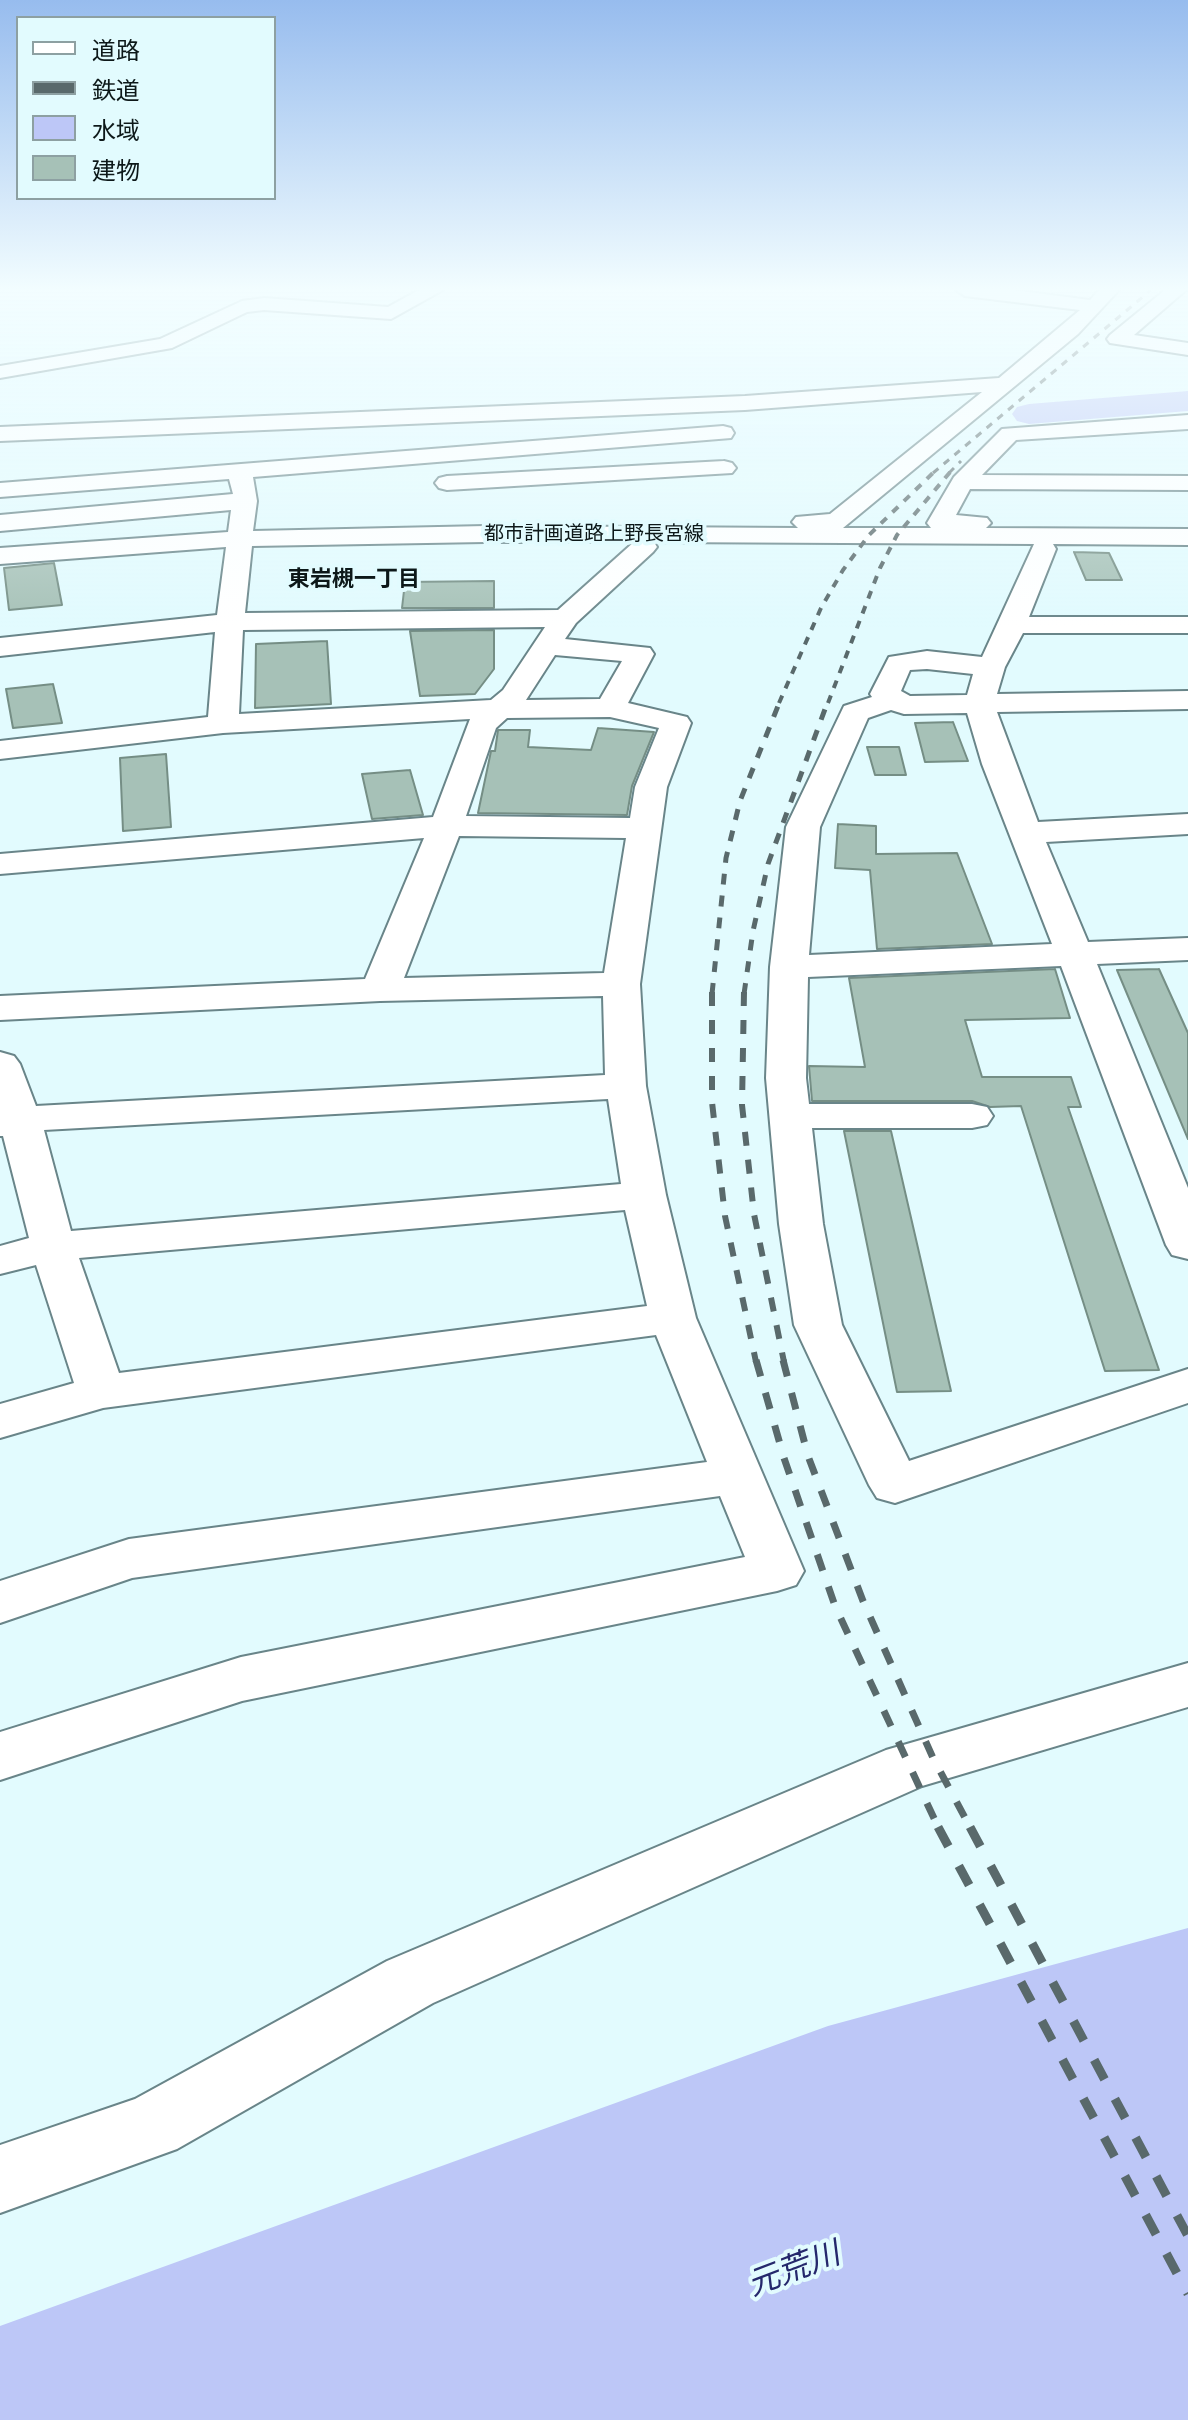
<!DOCTYPE html>
<html>
<head>
<meta charset="utf-8">
<style>
	body { margin:0 }
	#map { position:relative; width:1188px; height:2420px; overflow:hidden; background:#e2fbfe; font-family:"IBM Plex Sans","Noto Sans JP",sans-serif }
	canvas { display:block }
	.legend { position:absolute; left:16px; top:16px; width:260px; height:184px; box-sizing:border-box; background:#e2fbfe; border:2px solid #8da0a2; margin:0; padding:10px 14px; list-style:none; font-size:24px; color:#0d1819 }
	.legend li { display:flex; align-items:center; gap:16px; height:40px }
	.legend b { width:40px; border:2px solid #8da0a2 }
</style>
</head>
<body>
<div id="map">
<canvas width="1188" height="2420"></canvas>
<ul class="legend">
<li><b style="height:10px;background:#fff"></b>道路</li>
<li><b style="height:10px;background:#59696b"></b>鉄道</li>
<li><b style="height:22px;background:#bdc7f7"></b>水域</li>
<li><b style="height:22px;background:#a6c1b7"></b>建物</li>
</ul>
</div>
<script>
const c = document.querySelector('canvas').getContext('2d');
c.lineJoin = 'round';
function paint(path, color) {
  c.fillStyle = color;
  c.fill(path, 'evenodd');
}
function poly(rows) {
  const path = new Path2D();
  for (const r of rows) {
    path.moveTo(r[0], r[1]);
    for (let i = 2; i < r.length; i += 2) path.lineTo(r[i], r[i + 1]);
  }
  return path;
}
function strokePath(path, color, width, dash) {
  c.strokeStyle = color;
  c.lineWidth = width;
  c.lineCap = dash ? 'butt' : 'round';
  c.setLineDash(dash || []);
  c.stroke(path);
}
function label(font, color, halo, rows, align = 'center') {
  c.font = font + ' "IBM Plex Sans","Noto Sans JP",sans-serif';
  c.lineWidth = 8;
  c.setLineDash([]);
  c.textBaseline = 'middle';
  c.strokeStyle = halo;
  c.fillStyle = color;
  for (const [text, x, y, turn = 0] of rows) {
    c.save();
    c.translate(x, y);
    c.rotate((+turn || 0) * Math.PI / 180);
    c.textAlign = isNaN(turn) ? turn : align;
    if (halo) c.strokeText(text, 0, 0);
    c.fillText(text, 0, 0);
    c.restore();
  }
}
paint(poly([
	[1188,1928,1188,2420,0,2420,0,2326,828,2026]
]), '#bdc7f7');
paint(poly([
	[1188,391,1188,411,1029,424,1017,421,1012,414,1017,407,1029,404,1188,391]
]), '#bdc7f7');
const building = poly([
	[1074,552,1109,553,1122,580,1086,580,1074,552],
	[54,563,62,605,9,610,4,568,54,563],
	[494,581,494,608,402,608,405,582,494,581],
	[494,630,494,669,475,694,420,696,410,631,494,630],
	[327,641,331,704,255,708,256,644,327,641],
	[53,684,62,723,13,728,6,689,53,684],
	[953,722,968,761,925,762,915,723,953,722],
	[598,728,654,732,632,786,627,815,478,813,490,756,491,751,495,751,498,730,530,730,528,747,591,750,598,728],
	[867,747,899,747,906,775,875,775,867,747],
	[166,754,171,827,123,831,120,758,166,754],
	[410,770,423,815,372,819,362,774,410,770],
	[838,824,876,826,876,854,957,853,992,944,877,949,870,870,835,868,838,824],
	[1055,969,1070,1018,965,1020,982,1077,1071,1077,1081,1107,1068,1107,1159,1370,1105,1371,1021,1106,990,1107,972,1101,812,1101,809,1066,865,1067,849,978,1055,969],
	[1159,969,1188,1033,1188,1139,1117,970,1159,969],
	[844,1131,891,1131,951,1391,897,1392,844,1131]
]);
paint(building, '#a6c1b7');
strokePath(building, '#758e85', 2);
const minor = poly([
	[419,290,443,290,391,319,264,310,247,312,172,348,0,378,0,366,160,339,242,301,264,298,388,307,419,290],
	[956,290,1013,290,1090,300,1099,290,1119,290,1078,334,843,528,931,528,927,523,954,477,1002,429,1188,415,1188,429,1016,440,982,475,1188,476,1188,490,970,489,956,515,987,518,991,523,986,528,1188,529,1188,545,1053,544,1056,549,1029,617,1188,617,1188,633,1023,633,1005,667,997,694,1188,691,1188,709,997,712,1038,822,1188,814,1188,834,1046,842,1088,942,1188,938,1188,960,1097,964,1188,1188,1188,1259,1172,1255,1166,1245,1061,966,808,977,806,1078,809,1104,972,1104,987,1107,993,1116,987,1125,972,1128,812,1128,823,1224,842,1325,909,1461,1188,1369,1188,1403,895,1503,877,1498,869,1485,794,1325,779,1224,766,1078,770,967,786,827,844,706,872,697,870,694,889,657,927,651,982,657,1034,544,654,542,657,547,653,552,576,623,565,639,650,648,654,654,628,703,687,717,691,723,667,787,640,984,646,1086,666,1195,696,1318,804,1571,796,1585,777,1591,242,1701,0,1780,0,1732,241,1657,745,1557,720,1496,132,1578,0,1623,0,1581,129,1539,707,1462,656,1335,103,1408,0,1438,0,1404,74,1383,36,1265,0,1274,0,1246,29,1238,3,1136,0,1136,0,1052,14,1056,20,1064,36,1106,605,1075,603,996,380,1001,0,1020,0,996,365,979,424,838,0,874,0,854,433,817,470,719,223,733,0,759,0,741,208,717,215,632,0,656,0,638,217,615,226,547,0,564,0,548,228,532,231,510,0,531,0,515,233,494,229,479,0,497,0,483,723,426,731,428,734,433,731,438,253,477,257,501,253,531,485,526,798,528,792,522,796,517,830,514,982,392,745,410,0,441,0,427,745,396,999,378,1080,310,965,296,956,290],
	[485,542,634,542,558,610,245,613,252,546,485,542],
	[545,627,503,690,491,700,239,714,243,630,545,627],
	[555,655,622,661,600,699,526,700,555,655],
	[927,669,973,674,967,695,910,696,901,691,910,670,927,669],
	[891,710,904,714,967,713,982,764,1052,944,809,955,820,827,868,718,891,710],
	[610,717,659,728,635,787,630,818,466,816,496,728,507,718,610,717],
	[459,836,626,838,604,973,404,978,459,836],
	[608,1099,621,1184,71,1231,44,1130,608,1099],
	[625,1210,647,1306,119,1373,79,1258,625,1210],
	[1165,290,1186,290,1134,335,1188,343,1188,355,1110,343,1107,339,1110,335,1165,290],
	[724,461,732,463,736,468,732,473,447,490,439,488,435,483,439,478,447,476,724,461],
	[1188,1663,1188,1707,922,1786,433,2003,177,2149,0,2213,0,2145,135,2099,387,1961,886,1750,1188,1663]
]);
strokePath(minor, '#698589', 4);
paint(minor, '#fff');
strokePath(poly([
	[933,473,1151,290],
	[949,473,961,461]
]), '#59696b', 3, [7, 7]);
strokePath(poly([
	[779,703,821,608,843,570,869,535,935,471],
	[828,703,880,568,897,535,951,471]
]), '#59696b', 4, [8, 8]);
strokePath(poly([
	[712,994,726,858,740,801,780,701],
	[744,994,753,931,768,864,828,701]
]), '#59696b', 5, [11, 11]);
strokePath(poly([
	[712,992,712,1102,725,1216,756,1362],
	[744,992,742,1105,754,1214,784,1362]
]), '#59696b', 6, [14, 14]);
strokePath(poly([
	[756,1360,784,1458,835,1606,939,1829],
	[783,1360,808,1456,863,1601,933,1758,971,1829]
]), '#59696b', 7, [17, 17]);
strokePath(poly([
	[938,1827,1188,2294],
	[970,1827,1188,2236]
]), '#59696b', 9, [22, 22]);
const sky = c.createLinearGradient(0, 0, 0, 629);
sky.addColorStop(0, '#97bcee');
sky.addColorStop(0.46, '#f2fdff');
sky.addColorStop(1, '#f2fdff00');
c.fillStyle = sky;
c.fillRect(0, 0, 1188, 629);
label('20px', '#0d1819', '#e2fbfe', [
	["都市計画道路上野長宮線",594,534]
]);
label('bold 22px', '#0d1819', '#e2fbfe', [
	["東岩槻一丁目",354,580]
]);
label('italic 32px', '#25286c', '#e2fbfe', [
	["元荒川",794,2270,-21]
]);
</script>
</body>
</html>
